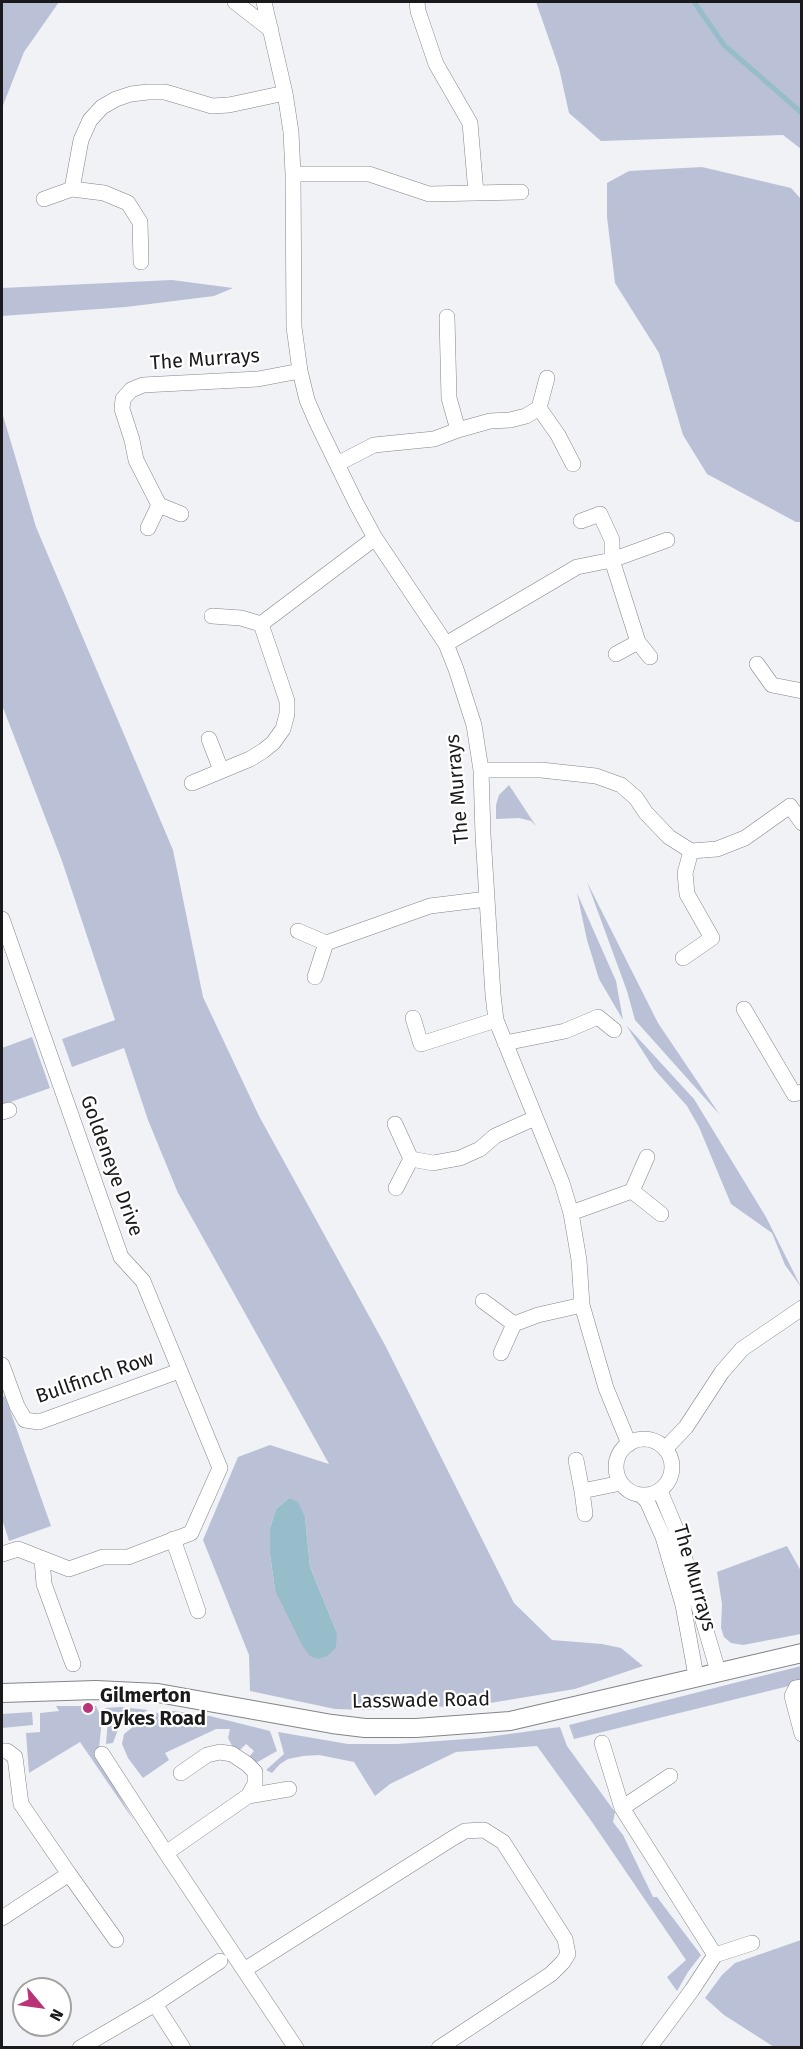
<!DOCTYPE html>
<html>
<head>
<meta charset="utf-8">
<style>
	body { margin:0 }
	#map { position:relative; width:803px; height:2049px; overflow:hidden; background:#f0f2f6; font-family:"Fira Sans",sans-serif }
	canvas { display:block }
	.frame { position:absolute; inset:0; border:3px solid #1a1a1c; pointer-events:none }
	.north { position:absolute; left:12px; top:1977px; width:60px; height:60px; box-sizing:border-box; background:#fff; border:2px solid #a3a3a4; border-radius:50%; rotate:119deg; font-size:16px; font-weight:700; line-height:24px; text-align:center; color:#1a1a1c }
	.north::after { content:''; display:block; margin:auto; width:21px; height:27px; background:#b93376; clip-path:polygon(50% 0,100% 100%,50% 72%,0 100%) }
</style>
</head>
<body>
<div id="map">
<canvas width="803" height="2049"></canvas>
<div class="frame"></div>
<div class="north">N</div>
</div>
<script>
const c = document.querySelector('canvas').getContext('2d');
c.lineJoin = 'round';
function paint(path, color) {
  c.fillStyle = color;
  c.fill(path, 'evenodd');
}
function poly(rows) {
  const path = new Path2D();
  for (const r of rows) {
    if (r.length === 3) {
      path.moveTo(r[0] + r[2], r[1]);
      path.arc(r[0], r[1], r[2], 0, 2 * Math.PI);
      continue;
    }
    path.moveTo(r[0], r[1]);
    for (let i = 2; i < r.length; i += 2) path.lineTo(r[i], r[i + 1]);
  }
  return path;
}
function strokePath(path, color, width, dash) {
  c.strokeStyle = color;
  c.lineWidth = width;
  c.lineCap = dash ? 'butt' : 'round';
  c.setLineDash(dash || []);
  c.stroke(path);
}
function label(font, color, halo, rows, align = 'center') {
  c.font = font + ' "Fira Sans",sans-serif';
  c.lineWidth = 4.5;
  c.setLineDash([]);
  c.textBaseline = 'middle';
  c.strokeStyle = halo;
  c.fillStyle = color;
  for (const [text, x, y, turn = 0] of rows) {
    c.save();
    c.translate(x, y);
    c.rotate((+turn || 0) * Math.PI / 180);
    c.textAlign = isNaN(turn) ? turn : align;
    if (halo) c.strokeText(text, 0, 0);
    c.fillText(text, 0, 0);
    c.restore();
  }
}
paint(poly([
	[2,2,59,2,24,52,2,108],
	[536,2,801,2,801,149,783,135,601,141,569,113,559,68],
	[702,167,791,188,801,199,801,522,796,522,707,474,683,435,659,353,615,283,607,217,607,183,629,171],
	[172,280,233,288,214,296,126,307,2,316,2,288],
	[2,412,36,527,173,850,203,997,259,1116,385,1345,514,1603,552,1640,602,1644,621,1648,643,1666,575,1689,478,1705,368,1710,335,1709,250,1691,249,1655,203,1540,238,1457,270,1445,329,1464,178,1193,148,1120,124,1048,72,1067,62,1039,115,1020,62,861,2,705],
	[289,1498,305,1517,310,1567,337,1633,275,1590,270,1554,270,1528,276,1509],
	[509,785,536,826,531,821,519,818,496,819,496,805,499,795],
	[587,882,658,1023,720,1115,635,1020,627,991],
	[577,893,616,981,623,1020,599,979,587,940],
	[626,1025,694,1099,766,1217,801,1287,785,1265,772,1233,731,1204,699,1127,687,1106,654,1069],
	[32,1037,50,1088,2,1105,2,1048],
	[5,1396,51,1526,9,1541,2,1519,2,1397],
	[787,1546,801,1571,801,1634,743,1645,731,1643,724,1637,721,1628,722,1604,717,1572],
	[801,1666,801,1683,574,1739,569,1725],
	[56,1706,96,1706,102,1719,98,1758,134,1821,80,1742,29,1773,26,1733,40,1732,40,1713,59,1711],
	[121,1707,148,1710,125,1722,117,1732,113,1743,106,1744,108,1720,105,1708],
	[174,1711,210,1716,270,1731,277,1751,254,1764,247,1759,254,1751,246,1744,239,1751,232,1746,228,1738,230,1729,216,1729,165,1753,169,1760,143,1778,128,1758,122,1744,124,1734,143,1719,157,1713],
	[32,1712,33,1725,2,1728,2,1714],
	[560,1727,567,1746,615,1812,613,1822,623,1835,653,1897,657,1897,701,1955,688,1972,677,1991,667,1977,686,1960,592,1822,537,1746,456,1752,390,1784,375,1796,354,1762,319,1755,303,1756,288,1759,280,1764,272,1773,266,1770,284,1754,278,1732,348,1744,397,1744,480,1738],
	[801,1940,801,2047,774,2047,724,2015,705,1998,722,1975,735,1963]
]), '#bac1d7');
paint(poly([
	[289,1498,298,1502,305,1517,310,1567,337,1633,336,1648,327,1656,318,1659,310,1656,302,1645,275,1590,270,1554,270,1528,276,1509]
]), '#97bdcb');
strokePath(poly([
	[694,2,724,45,802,113]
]), '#97bdcb', 5);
const minor = poly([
	[235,2,271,30],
	[264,2,285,93,291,132,293,174,294,327,300,371,307,400,317,423,356,503,375,538,446,644,456,669,474,725,481,770,483,835,493,995,496,1020,562,1183,571,1213,579,1260,582,1305,606,1388,629,1444],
	[417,2,418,11,436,64,470,123,476,193],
	[293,174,369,174,429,194,521,192],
	[44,199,72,189],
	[141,262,140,222,128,203,104,193,72,189,81,140,90,120,102,107,116,99,131,94,148,92,165,92,212,106,229,105,285,93],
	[447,317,449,398,458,430],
	[539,408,547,378],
	[337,464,374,445,434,439,458,430,490,421,510,420,526,416,539,408,558,435,573,464],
	[181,514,159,505,136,460,132,440,122,409,123,399,131,390,143,385,258,379,300,371],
	[581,521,600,514,612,540,612,560,638,642,650,657],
	[148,528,159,505],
	[261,624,375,538],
	[446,644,577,567,612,560,667,540],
	[616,654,638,642],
	[757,664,772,685,802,691],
	[209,739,221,770],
	[481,770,541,770,596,776,621,785,636,798,646,813,669,837,691,851,717,849,745,838,790,806,802,823],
	[192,783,250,759,263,751,273,743,283,729,287,714,287,701,261,624,241,618,212,616],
	[2,919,121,1257,143,1281,220,1468,191,1533,128,1557,103,1557,69,1569,18,1549,2,1554],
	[298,931,326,943,430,906,487,899],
	[683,958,712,938,687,894,685,873,691,851],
	[315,977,326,943],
	[744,1009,794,1094,802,1092],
	[413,1018,421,1044,496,1020],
	[505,1043,565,1031,598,1017,614,1030],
	[2,1112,9,1110],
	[395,1124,411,1159,433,1163,460,1158,480,1149,495,1136,535,1118],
	[396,1188,411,1159],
	[632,1191,647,1157],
	[571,1213,632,1191,661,1214],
	[483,1301,514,1324,538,1315,582,1305],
	[501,1353,514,1324],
	[2,1365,17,1406,25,1420,39,1422,179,1371],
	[644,1467,28],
	[665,1449,686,1427,722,1372,742,1349,802,1308],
	[576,1460,582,1491,621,1483],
	[582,1491,585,1514],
	[660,1491,676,1529,718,1671],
	[641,1495,647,1501,663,1537,683,1605,696,1676],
	[173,1539,198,1611],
	[42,1559,44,1584,73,1664],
	[802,1687,796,1688,792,1696,802,1734],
	[602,1743,622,1808,715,1955,692,1990,649,2048],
	[2,1751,7,1751,15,1757,21,1804,69,1874,2,1918],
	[102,1754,166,1853,296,2048],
	[248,1796,289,1789],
	[622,1808,670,1776],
	[166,1853,248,1796,255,1784,255,1772,247,1764,232,1754,220,1752,207,1755,181,1773],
	[69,1874,116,1940],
	[715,1955,752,1943],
	[244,1970,453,1838,465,1831,484,1830,503,1842,565,1939,568,1954,563,1962,551,1974,439,2048],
	[155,2004,183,2048],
	[80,2048,155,2004,220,1961]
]);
const tertiary = poly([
	[2,1693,96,1690,158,1693,332,1724,365,1728,416,1728,510,1721,802,1653]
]);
strokePath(minor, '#838589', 16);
strokePath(tertiary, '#838589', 20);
strokePath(minor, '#fff', 15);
strokePath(tertiary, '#fff', 18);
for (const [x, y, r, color] of [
	[88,1708,6,"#b93376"]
]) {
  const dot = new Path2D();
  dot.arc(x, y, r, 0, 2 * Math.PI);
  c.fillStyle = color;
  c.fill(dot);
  strokePath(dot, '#fff', 2);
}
label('20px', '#1a1a1c', '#fff', [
	["The Murrays",205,360,-4],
	["The Murrays",458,789,-95],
	["Goldeneye Drive",111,1166,70],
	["Bullfinch Row",95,1378,-19],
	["The Murrays",694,1578,74],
	["Lasswade Road",421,1701,-1]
]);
label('bold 20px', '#1a1a1c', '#fff', [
	["Gilmerton",100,1696],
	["Dykes Road",100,1719]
], 'left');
</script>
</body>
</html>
